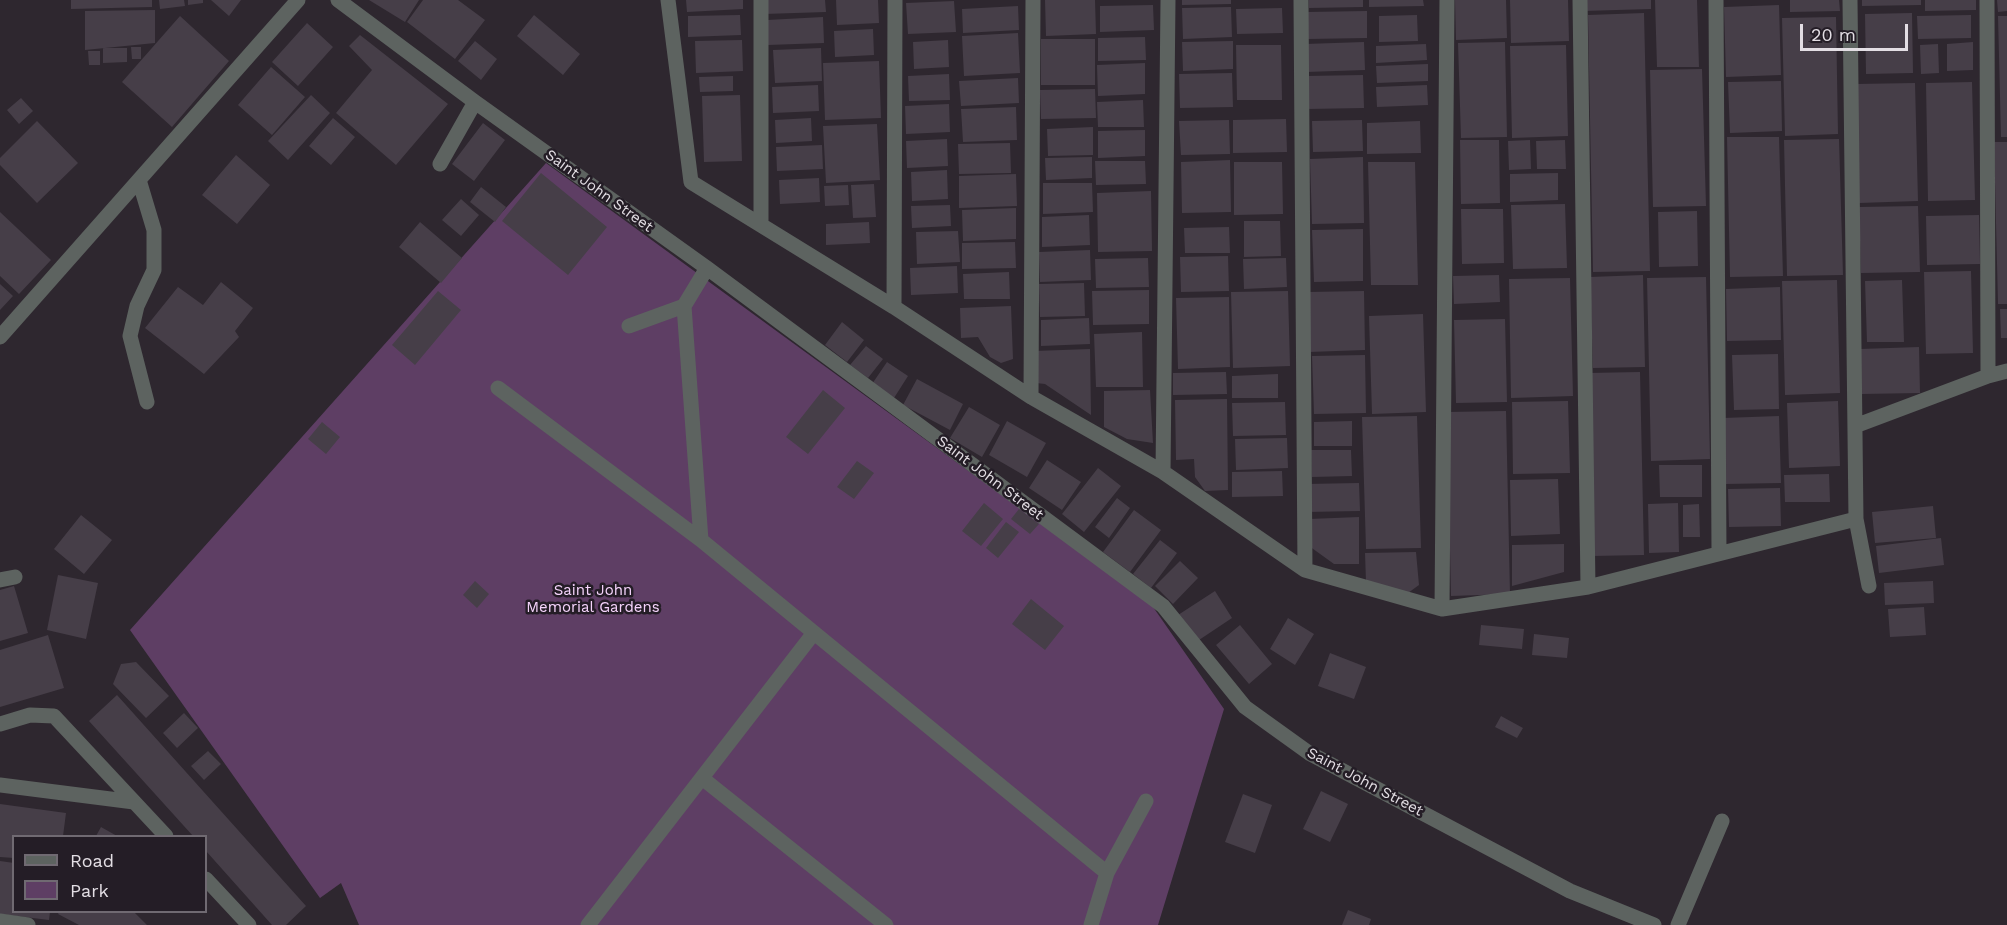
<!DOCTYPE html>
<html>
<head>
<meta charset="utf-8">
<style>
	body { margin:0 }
	#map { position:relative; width:2007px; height:925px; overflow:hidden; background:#2e272f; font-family:"Work Sans",sans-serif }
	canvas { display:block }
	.legend { position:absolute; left:12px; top:835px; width:195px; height:78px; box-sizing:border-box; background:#241d26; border:2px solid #706a72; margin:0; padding:8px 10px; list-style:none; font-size:18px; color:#e3dee4 }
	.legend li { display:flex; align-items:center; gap:12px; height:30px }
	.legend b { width:30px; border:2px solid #706a72 }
	.scale { position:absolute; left:1800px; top:24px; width:108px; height:27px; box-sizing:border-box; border:3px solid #e3dee4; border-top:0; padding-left:8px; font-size:18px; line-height:21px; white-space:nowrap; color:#e3dee4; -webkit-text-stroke:4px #241d26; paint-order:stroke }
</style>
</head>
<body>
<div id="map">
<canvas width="2007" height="925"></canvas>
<ul class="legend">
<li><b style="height:8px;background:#5d6360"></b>Road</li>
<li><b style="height:16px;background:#5e3e64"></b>Park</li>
</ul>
<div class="scale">20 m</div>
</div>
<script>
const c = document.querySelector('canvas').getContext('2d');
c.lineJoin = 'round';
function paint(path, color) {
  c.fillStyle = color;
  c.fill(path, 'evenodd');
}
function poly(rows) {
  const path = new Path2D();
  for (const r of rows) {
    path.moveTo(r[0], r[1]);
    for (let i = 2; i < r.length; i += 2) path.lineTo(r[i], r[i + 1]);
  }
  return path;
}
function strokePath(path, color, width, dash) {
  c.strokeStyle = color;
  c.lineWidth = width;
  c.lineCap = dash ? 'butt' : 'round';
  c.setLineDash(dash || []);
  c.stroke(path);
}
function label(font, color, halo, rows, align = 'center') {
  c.font = font + ' "Work Sans",sans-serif';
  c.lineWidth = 5;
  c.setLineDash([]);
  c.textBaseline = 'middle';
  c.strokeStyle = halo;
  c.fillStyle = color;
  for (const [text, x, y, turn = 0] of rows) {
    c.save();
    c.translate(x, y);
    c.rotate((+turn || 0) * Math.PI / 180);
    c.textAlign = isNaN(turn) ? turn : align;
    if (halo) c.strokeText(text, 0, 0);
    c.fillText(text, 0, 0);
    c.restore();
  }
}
paint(poly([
	[546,163,1151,604,1224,709,1158,925,359,925,341,883,320,898,130,630]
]), '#5e3e64');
paint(poly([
	[71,0,152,0,152,7,71,9],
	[159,0,184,0,185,6,160,9],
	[188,0,203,0,203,3,188,5],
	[211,0,241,0,229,16],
	[369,0,419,0,405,22],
	[423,0,458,0,485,20,455,59,407,22],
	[686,0,743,0,743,9,687,12],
	[764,0,825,0,826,12,764,14],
	[836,0,878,0,879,23,837,25],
	[1045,0,1095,0,1096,34,1046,36],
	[1182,0,1231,0,1231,4,1182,5],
	[1309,0,1363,0,1363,7,1309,8],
	[1369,0,1423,0,1424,6,1369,7],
	[1455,0,1506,0,1507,38,1456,40],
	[1510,0,1568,0,1569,41,1511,43],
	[1583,0,1651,0,1651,9,1583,11],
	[1655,0,1697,0,1699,67,1657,67],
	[1790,0,1839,0,1840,11,1790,12],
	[1862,0,1921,0,1921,5,1862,6],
	[1925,0,1976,0,1976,10,1925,11],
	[1997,0,2007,0,2007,11,1998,12],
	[954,1,956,32,908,34,906,3],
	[1153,5,1154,30,1100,32,1100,6],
	[1779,5,1781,75,1726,77,1724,7],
	[1018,6,1019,30,963,33,962,9],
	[1231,7,1232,37,1183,39,1182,8],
	[1282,8,1283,33,1237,34,1236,9],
	[155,10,155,43,85,50,85,11],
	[1367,11,1367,38,1308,39,1307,12],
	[1644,13,1650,271,1593,272,1588,15],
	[1912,13,1913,73,1866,74,1865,14],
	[534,15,580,54,563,75,517,36],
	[740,15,741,35,688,37,688,16],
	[1417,15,1418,41,1379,42,1379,16],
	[1971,15,1971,38,1918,39,1917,16],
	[180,16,229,61,172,127,122,82],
	[1998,16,2007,16,2007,137,2001,137],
	[823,17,824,43,768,45,767,20],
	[1836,17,1838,134,1785,136,1782,18],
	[307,23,333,47,298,86,272,62],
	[873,29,874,55,835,57,834,31],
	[1018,33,1020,73,964,76,962,36],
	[360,35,448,104,396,165,336,113,372,70,349,46],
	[1145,37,1146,60,1098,61,1098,38],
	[1041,39,1095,39,1095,85,1041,85],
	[742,40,743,71,696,73,695,41],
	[948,40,949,67,914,69,913,42],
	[475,41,497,59,481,80,458,61],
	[1233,41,1233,69,1183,71,1182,42],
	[1364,42,1365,70,1306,72,1305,44],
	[1505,42,1507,137,1461,138,1458,43],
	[1973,42,1973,70,1947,71,1947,44],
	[1426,44,1427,60,1376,63,1376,46],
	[1938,44,1939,73,1921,74,1920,45],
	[1236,45,1281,45,1282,100,1237,100],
	[1566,45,1568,136,1512,138,1510,46],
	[131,47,141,47,141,59,132,59],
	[103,48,127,48,127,62,103,63],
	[821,48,822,81,775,83,773,50],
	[88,51,100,51,100,65,89,65],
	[879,61,881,118,825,120,823,63],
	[1145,63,1145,94,1098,96,1097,65],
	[1428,64,1428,81,1377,83,1376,66],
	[271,67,305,97,272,135,238,105],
	[1702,69,1706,206,1653,207,1650,70],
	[1232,73,1233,107,1180,108,1179,74],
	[949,74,950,100,909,101,908,76],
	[1363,75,1364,108,1307,109,1306,76],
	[733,76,733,91,700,92,699,77],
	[1018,78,1019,103,961,106,959,81],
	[1781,81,1782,131,1730,133,1728,82],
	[1972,82,1975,200,1928,201,1926,83],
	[1915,83,1918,201,1859,203,1856,84],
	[818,85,819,111,773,113,772,87],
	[1427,85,1428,105,1377,107,1376,87],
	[1095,89,1096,118,1041,119,1040,90],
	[311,95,330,113,288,160,268,141],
	[740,95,742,161,704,162,702,96],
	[21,98,33,111,19,124,7,110],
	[1143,100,1144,127,1098,127,1097,102],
	[949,104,950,132,906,134,905,106],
	[1016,107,1017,140,963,142,961,109],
	[333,118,355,137,331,165,309,146],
	[811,118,812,141,776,143,775,120],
	[1286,119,1287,152,1233,153,1233,120],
	[1229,120,1230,154,1181,155,1179,121],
	[1362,120,1363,151,1313,152,1312,121],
	[37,121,78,163,37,203,0,165,0,158],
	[1420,121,1421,153,1367,154,1367,123],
	[483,123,505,140,474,181,452,164],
	[877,124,880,180,826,183,823,126],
	[1093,127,1093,155,1048,156,1047,129],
	[1145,130,1145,156,1098,158,1098,131],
	[1727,137,1779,137,1783,276,1730,277],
	[947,139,948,166,907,168,906,141],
	[1839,139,1843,275,1787,276,1784,140],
	[1460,140,1499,140,1500,203,1461,204],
	[1530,140,1531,169,1509,170,1508,141],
	[1565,140,1566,169,1537,169,1536,141],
	[1994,142,2007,142,2007,304,1998,304],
	[1010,143,1011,173,959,174,958,144],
	[822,145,823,169,777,171,776,147],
	[236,155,270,185,237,224,202,195],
	[1092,157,1092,178,1046,180,1045,158],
	[1363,157,1364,223,1312,224,1310,159],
	[1230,160,1231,212,1182,213,1181,162],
	[1095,161,1145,161,1146,184,1096,185],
	[1234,162,1282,162,1283,214,1234,215],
	[1368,162,1415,162,1418,285,1371,285],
	[947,170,948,199,912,201,911,172],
	[541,173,607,227,568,275,502,221],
	[1558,173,1558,200,1510,202,1510,174],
	[1016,174,1017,206,959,208,959,176],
	[819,178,820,202,780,204,779,180],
	[1043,183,1092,183,1093,212,1043,214],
	[874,184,876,217,853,218,851,185],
	[848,185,849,205,825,206,824,186],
	[481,187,506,207,495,222,470,202],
	[1151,191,1152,251,1098,252,1097,193],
	[461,199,479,215,461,236,442,220],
	[1565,204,1567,268,1513,269,1511,205],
	[950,205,951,226,912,228,911,206],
	[1918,206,1920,272,1861,273,1859,207],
	[1016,208,1016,239,963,241,962,210],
	[1461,209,1503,209,1504,263,1462,264],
	[1697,211,1698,266,1659,267,1658,212],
	[0,212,51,260,19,294,0,276],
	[1089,215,1090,245,1042,247,1042,217],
	[1979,215,1980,264,1927,265,1926,216],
	[1244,221,1280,221,1281,256,1244,257],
	[420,222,462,258,441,283,399,247],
	[869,222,870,243,826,245,826,224],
	[1229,227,1230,253,1185,253,1184,228],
	[1363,229,1363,281,1314,282,1312,230],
	[958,231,960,262,917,264,916,232],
	[1015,242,1016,268,962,269,962,243],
	[1090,250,1091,280,1040,282,1039,252],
	[1228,256,1229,291,1181,292,1180,257],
	[1148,258,1149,287,1096,288,1095,259],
	[1286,258,1287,287,1244,289,1243,259],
	[957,266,958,293,911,295,910,268],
	[1971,271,1973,353,1926,354,1924,272],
	[1009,272,1010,299,964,299,963,274],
	[1499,275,1500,302,1454,304,1453,276],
	[1643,275,1645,367,1593,368,1590,277],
	[1706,277,1710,459,1651,461,1647,278],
	[1570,278,1573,396,1511,398,1509,279],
	[1837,280,1840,393,1785,395,1782,281],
	[1902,280,1904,342,1867,342,1865,281],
	[221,282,253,308,235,331,239,337,204,374,145,328,178,287,203,305],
	[1084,283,1085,316,1040,317,1039,284],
	[0,284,13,296,0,310],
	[1780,287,1781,340,1727,341,1726,289],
	[1149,290,1149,324,1093,325,1092,291],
	[438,291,461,310,415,365,392,345],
	[1288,291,1290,366,1233,368,1231,292],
	[1364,291,1365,350,1309,352,1308,292],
	[1229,297,1230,367,1178,369,1176,298],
	[1011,306,1013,359,1001,363,990,357,978,337,961,338,960,308],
	[2000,309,2007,309,2007,338,2001,338],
	[1423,314,1426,412,1372,414,1369,316],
	[1089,318,1090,344,1041,346,1041,320],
	[1505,319,1507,402,1456,403,1454,320],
	[842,322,864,340,847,362,825,345],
	[1142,332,1143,387,1096,387,1094,334],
	[866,346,883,359,868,378,850,365],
	[1919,347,1920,393,1861,394,1860,349],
	[1090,349,1091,415,1045,384,1036,383,1034,351],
	[1778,354,1779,409,1734,410,1732,355],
	[1365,355,1366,413,1314,414,1312,356],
	[887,362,908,376,894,398,872,384],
	[1226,372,1227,394,1173,395,1173,373],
	[1640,372,1644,555,1592,556,1588,373],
	[1278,374,1278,398,1232,398,1232,376],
	[917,379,963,404,950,430,903,405],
	[823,390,845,408,808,454,786,437],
	[1150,390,1153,443,1127,439,1104,427,1104,391],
	[1227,399,1228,490,1205,491,1195,477,1194,459,1176,460,1175,400],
	[1568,401,1570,473,1513,474,1512,402],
	[1838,401,1840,466,1789,468,1787,403],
	[1285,402,1286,435,1233,436,1232,403],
	[969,407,1000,425,982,457,950,438],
	[1506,411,1510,594,1451,596,1447,412],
	[1417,416,1421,548,1366,549,1362,417],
	[1779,416,1781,483,1725,484,1723,418],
	[1007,421,1046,443,1027,477,989,455],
	[1352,421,1352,446,1314,446,1314,422],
	[322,422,340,437,326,454,308,439],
	[1287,438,1288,468,1236,470,1235,439],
	[1311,450,1351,450,1352,476,1312,477],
	[1047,460,1081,482,1062,510,1029,488],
	[857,461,874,473,854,499,837,487],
	[1659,465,1702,465,1702,497,1660,497],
	[1098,468,1121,486,1084,532,1062,514],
	[1282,471,1283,496,1232,497,1232,472],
	[1829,474,1830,502,1785,502,1784,475],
	[1558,479,1560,534,1511,536,1510,480],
	[1359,483,1360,511,1306,512,1306,484],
	[1780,488,1781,526,1729,527,1728,489],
	[1117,498,1130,508,1109,538,1095,527],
	[984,503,1003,519,981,546,962,531],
	[1678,503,1679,552,1649,553,1648,504],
	[1699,504,1700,537,1683,537,1683,505],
	[1933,506,1936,538,1875,543,1872,512],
	[1019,509,1039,524,1030,534,1011,519],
	[1134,510,1161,530,1130,572,1103,552],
	[81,515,112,540,84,574,54,549],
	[1359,517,1359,564,1334,564,1309,546,1309,519],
	[1006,522,1019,532,998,558,986,548],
	[1941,538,1944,565,1879,573,1876,546],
	[1160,540,1177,553,1151,588,1133,574],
	[1564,544,1564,572,1512,586,1512,545],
	[1416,552,1419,585,1408,593,1366,582,1365,553],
	[1180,561,1198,578,1173,604,1155,586],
	[58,575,98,583,86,639,47,630],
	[475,581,489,594,477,608,463,595],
	[1933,581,1934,603,1885,605,1884,583],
	[14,586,28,633,0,641,0,590],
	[1215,591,1232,618,1196,642,1178,615],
	[1031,599,1064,626,1045,650,1012,624],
	[1924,607,1926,635,1890,637,1888,609],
	[1288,618,1314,634,1295,665,1270,649],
	[1240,625,1272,664,1249,684,1216,645],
	[1481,625,1524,629,1522,649,1479,645],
	[1534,634,1569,638,1567,658,1532,655],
	[48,635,64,688,0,707,0,650],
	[1330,653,1366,667,1354,699,1318,686],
	[136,662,169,696,146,718,113,684,121,664],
	[117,695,306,906,286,925,272,925,206,851,206,836,193,836,89,721],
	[184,713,198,728,177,748,163,733],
	[1501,716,1523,728,1517,738,1495,727],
	[208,751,221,764,204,780,191,766],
	[1321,791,1348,804,1330,842,1303,829],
	[1243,794,1272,805,1255,853,1225,842],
	[0,804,66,813,63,836,14,836,14,858,0,857],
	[101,827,117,836,96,836],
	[0,861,14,863,14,912,50,912,49,920,0,914],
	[1348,910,1371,919,1369,925,1342,925],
	[59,912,134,912,147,925,79,925,58,914]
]), '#463e48');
strokePath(poly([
	[338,0,475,102,707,268,1163,606,1245,707,1309,753,1570,891,1654,925],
	[668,0,691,182,894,307,1031,397,1163,472,1305,570,1442,609,1588,587,1856,519],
	[761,0,761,225],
	[1301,0,1305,570],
	[1580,0,1588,587],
	[1716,0,1719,552],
	[1850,0,1856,519,1869,586],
	[1987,0,1988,376],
	[440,164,475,102],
	[139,180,154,230,154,270,137,306,130,336,147,402],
	[707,268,684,306,701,540,1107,873],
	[894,307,895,0],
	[629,326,684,306],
	[0,337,298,0],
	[498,388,701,540],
	[1031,397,1033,0],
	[1855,426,1988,376,2007,371],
	[1163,472,1168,0],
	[0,580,15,577],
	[1442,609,1447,0],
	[0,724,30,715,54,716,166,836],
	[702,778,886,925],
	[0,785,134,802],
	[206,879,249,925],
	[0,921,28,925],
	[588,925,813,634],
	[1091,925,1107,873,1146,801],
	[1678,925,1722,821]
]), '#5d6360', 15);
label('15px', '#e3dee4', '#241d26', [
	["Saint John Street",599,191,36],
	["Saint John Street",990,478,37],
	["Saint John Street",1365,782,28]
]);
label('15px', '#f6d4fc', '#241d26', [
	["Saint John",593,591],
	["Memorial Gardens",593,608]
]);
</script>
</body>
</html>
